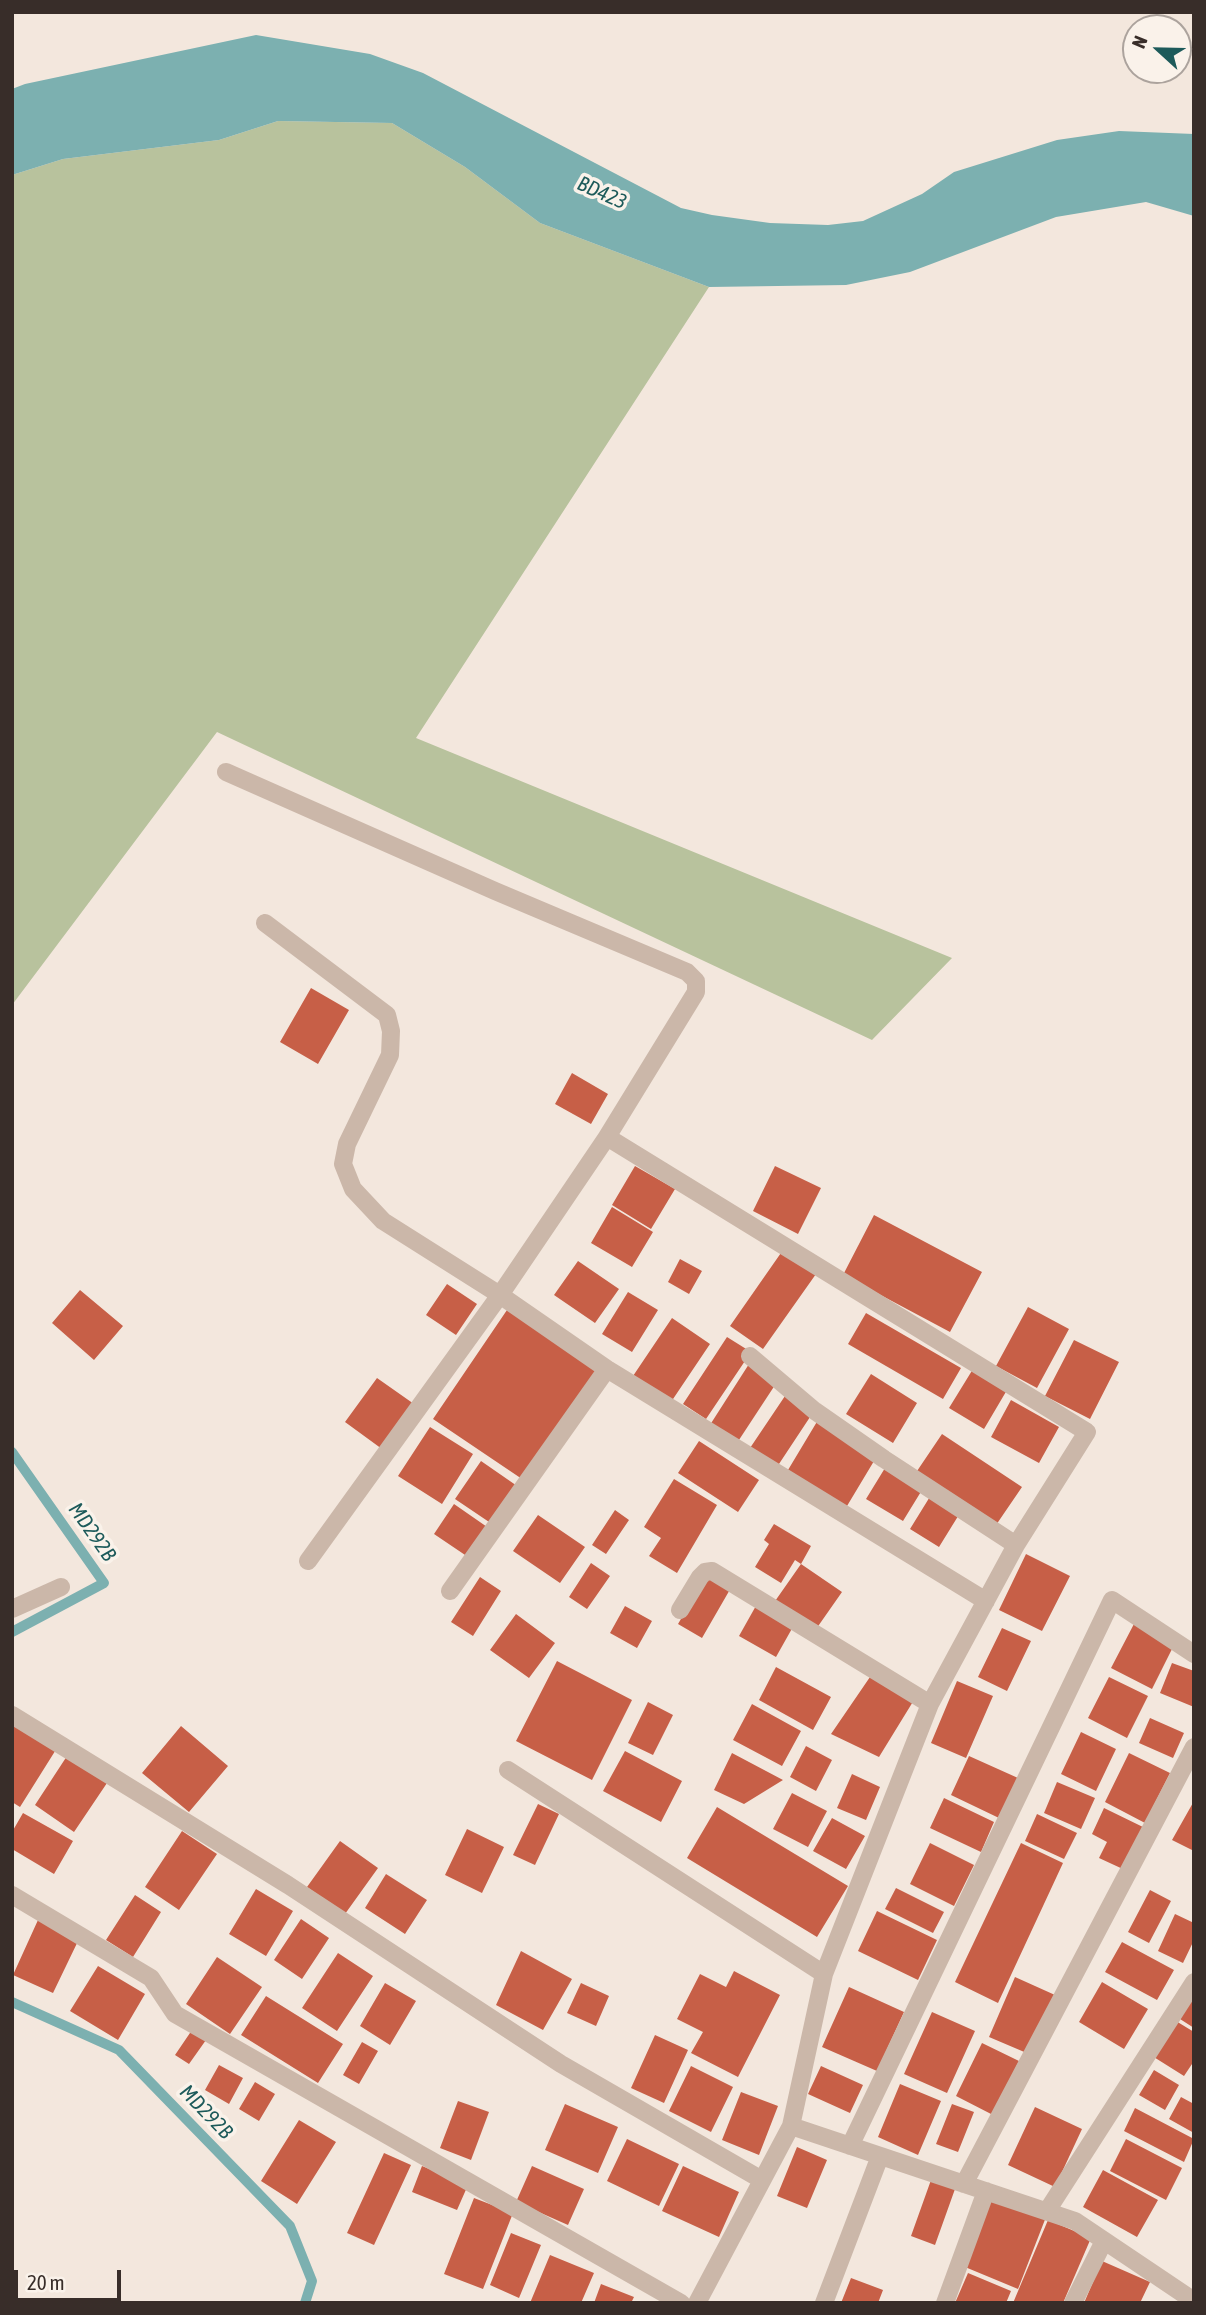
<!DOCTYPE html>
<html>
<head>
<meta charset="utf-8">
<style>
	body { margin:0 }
	#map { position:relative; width:1206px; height:2315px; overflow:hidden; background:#f3e7dd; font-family:"Asap Condensed",sans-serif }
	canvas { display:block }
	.frame { position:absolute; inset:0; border:14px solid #382d29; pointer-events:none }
	.north { position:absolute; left:1122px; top:14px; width:70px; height:70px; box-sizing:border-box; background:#faf2ea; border:2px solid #aca39d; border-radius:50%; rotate:292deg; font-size:19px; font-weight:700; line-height:28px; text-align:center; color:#382d29 }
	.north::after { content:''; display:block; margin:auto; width:24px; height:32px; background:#1d5a5a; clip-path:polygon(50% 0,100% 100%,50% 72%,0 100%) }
	.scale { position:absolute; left:14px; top:2270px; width:107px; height:32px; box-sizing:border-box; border:4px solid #382d29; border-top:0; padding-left:9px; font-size:21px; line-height:24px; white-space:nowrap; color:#382d29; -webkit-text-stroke:5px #faf2ea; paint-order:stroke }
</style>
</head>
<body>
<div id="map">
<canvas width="1206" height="2315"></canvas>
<div class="frame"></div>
<div class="north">N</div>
<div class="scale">20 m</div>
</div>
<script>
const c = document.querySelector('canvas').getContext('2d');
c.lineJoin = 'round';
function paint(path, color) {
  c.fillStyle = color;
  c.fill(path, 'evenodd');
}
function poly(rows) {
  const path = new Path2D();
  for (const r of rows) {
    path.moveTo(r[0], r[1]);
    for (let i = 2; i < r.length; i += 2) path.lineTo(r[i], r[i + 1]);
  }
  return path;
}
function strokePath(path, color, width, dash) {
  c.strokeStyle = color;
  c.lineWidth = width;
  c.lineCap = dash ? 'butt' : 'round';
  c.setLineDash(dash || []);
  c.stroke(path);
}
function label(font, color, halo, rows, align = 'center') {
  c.font = font + ' "Asap Condensed",sans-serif';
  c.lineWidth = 7;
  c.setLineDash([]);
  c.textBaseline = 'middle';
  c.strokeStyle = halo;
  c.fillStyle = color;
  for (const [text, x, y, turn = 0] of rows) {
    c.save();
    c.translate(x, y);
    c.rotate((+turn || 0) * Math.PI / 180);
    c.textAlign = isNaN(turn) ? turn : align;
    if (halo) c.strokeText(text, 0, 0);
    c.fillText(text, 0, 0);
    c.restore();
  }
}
paint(poly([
	[278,121,392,123,465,167,540,223,709,287,416,738,952,958,872,1040,217,732,12,1005,12,175,63,159,219,140]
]), '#b8c29d');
paint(poly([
	[256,35,370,54,423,73,681,208,712,215,770,223,828,225,863,221,922,194,954,172,1057,140,1119,131,1194,134,1194,216,1146,202,1056,217,910,272,846,285,709,287,540,223,465,167,392,123,278,121,219,140,63,159,12,175,12,89,25,84]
]), '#7cb0b0');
strokePath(poly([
	[12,1452,104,1583,12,1632],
	[12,2002,119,2050,290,2226,312,2281,305,2303]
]), '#7cb0b0', 10);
paint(poly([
	[311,988,349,1010,318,1064,280,1042],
	[572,1073,608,1094,591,1124,555,1104],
	[635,1166,675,1189,651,1229,612,1205],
	[775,1166,821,1188,798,1234,753,1211],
	[612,1207,653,1232,632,1267,591,1243],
	[874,1215,982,1272,950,1332,843,1275],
	[783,1250,816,1274,763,1349,730,1326],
	[680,1259,702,1271,689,1294,668,1282],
	[578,1261,619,1289,595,1323,554,1295],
	[447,1284,477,1304,456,1335,426,1315],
	[80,1290,123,1326,94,1360,52,1323],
	[628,1292,658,1310,632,1352,602,1334],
	[1028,1307,1069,1329,1037,1388,996,1366],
	[507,1310,596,1370,522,1479,433,1419],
	[866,1313,961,1368,943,1399,848,1344],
	[672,1318,710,1344,671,1402,633,1376],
	[727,1337,751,1352,706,1419,683,1404],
	[1074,1340,1119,1362,1090,1419,1045,1396],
	[749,1364,777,1382,735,1446,708,1428],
	[973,1369,1007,1390,984,1429,949,1408],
	[871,1374,917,1403,893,1443,846,1414],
	[377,1378,414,1404,382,1449,345,1422],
	[785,1396,812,1414,775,1470,748,1451],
	[1011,1400,1059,1427,1039,1463,991,1437],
	[818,1420,877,1456,844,1511,785,1475],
	[430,1427,473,1454,442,1504,398,1476],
	[942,1434,1022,1487,994,1528,915,1474],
	[699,1441,759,1480,738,1512,678,1473],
	[481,1461,520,1488,495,1526,455,1499],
	[885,1468,922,1490,903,1521,866,1499],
	[674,1479,717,1505,677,1573,649,1556,661,1538,644,1527],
	[931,1495,960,1513,939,1547,910,1529],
	[454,1504,490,1529,471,1559,434,1534],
	[615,1510,629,1520,606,1554,592,1545],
	[538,1515,585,1547,560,1583,513,1551],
	[774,1524,811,1546,801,1564,795,1560,781,1583,755,1567,769,1544,764,1540],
	[1026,1554,1070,1576,1042,1631,999,1610],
	[591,1563,610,1576,587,1609,569,1597],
	[801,1564,842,1592,814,1632,773,1604],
	[708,1573,732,1586,702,1638,678,1624],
	[480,1577,501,1591,473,1636,451,1622],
	[757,1604,794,1625,776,1657,739,1636],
	[625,1606,652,1621,637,1648,610,1633],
	[516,1614,555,1643,529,1678,490,1650],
	[1135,1622,1175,1643,1152,1689,1111,1668],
	[1002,1628,1031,1641,1007,1691,978,1677],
	[557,1661,632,1700,592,1780,516,1741],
	[1172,1663,1194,1671,1194,1707,1160,1693],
	[776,1667,831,1697,813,1730,759,1700],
	[870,1677,914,1700,879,1757,831,1734],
	[1109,1677,1148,1696,1127,1738,1088,1718],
	[957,1681,993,1696,966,1758,931,1743],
	[648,1702,673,1715,653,1755,628,1743],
	[752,1704,801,1731,782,1766,733,1740],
	[1150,1718,1184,1733,1173,1758,1139,1743],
	[15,1722,57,1748,20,1807,12,1802,12,1726],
	[181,1726,228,1766,189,1812,142,1773],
	[1081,1732,1116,1749,1096,1791,1061,1774],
	[806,1746,832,1760,816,1791,790,1777],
	[625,1751,682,1781,661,1822,603,1791],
	[732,1753,783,1780,744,1804,714,1790],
	[1129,1753,1170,1773,1145,1823,1105,1802],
	[67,1756,107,1783,74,1832,35,1805],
	[969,1756,1018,1778,999,1818,951,1795],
	[852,1774,880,1787,866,1820,837,1808],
	[1057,1782,1095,1798,1081,1829,1044,1813],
	[792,1793,827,1811,808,1847,773,1829],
	[944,1798,994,1822,981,1852,930,1828],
	[1194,1801,1194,1851,1172,1840],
	[538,1804,559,1814,535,1865,513,1855],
	[717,1807,848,1886,817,1937,687,1858],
	[1104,1808,1145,1828,1125,1870,1099,1858,1107,1842,1092,1834],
	[23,1813,73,1841,54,1874,12,1849,12,1832],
	[1037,1814,1077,1833,1064,1859,1025,1841],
	[832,1818,865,1836,846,1869,813,1851],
	[467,1829,504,1847,482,1893,445,1875],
	[182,1831,217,1854,179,1910,145,1887],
	[340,1841,378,1868,345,1914,307,1887],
	[930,1843,974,1865,954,1906,910,1884],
	[1021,1843,1063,1863,998,2003,955,1982],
	[386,1874,427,1900,405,1934,365,1908],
	[896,1888,944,1912,933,1933,885,1909],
	[256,1889,293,1911,266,1956,229,1934],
	[1150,1890,1171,1901,1149,1943,1128,1932],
	[135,1895,161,1912,133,1957,106,1940],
	[877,1911,937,1940,918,1980,858,1951],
	[1175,1914,1194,1923,1194,1940,1183,1963,1158,1951],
	[301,1919,329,1938,302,1979,274,1960],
	[38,1920,79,1939,53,1993,13,1975],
	[1122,1942,1174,1970,1157,2000,1105,1972],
	[521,1951,572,1979,543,2030,496,2005],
	[338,1953,373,1976,337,2031,302,2008],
	[217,1957,262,1987,230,2034,186,2004],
	[98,1966,145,1994,118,2040,70,2011],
	[734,1971,780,1995,738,2077,691,2053,703,2032,677,2019,700,1974,726,1987],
	[1015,1977,1055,1995,1029,2054,989,2037],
	[1102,1982,1148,2009,1124,2049,1079,2022],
	[385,1983,416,2001,390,2045,360,2026],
	[581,1983,609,1996,596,2026,567,2013],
	[849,1987,904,2012,877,2071,822,2047],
	[266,1996,343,2044,318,2083,241,2035],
	[1194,1997,1194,2028,1180,2019],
	[932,2012,975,2031,947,2093,904,2074],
	[1171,2018,1194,2032,1194,2061,1184,2076,1149,2054],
	[192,2030,206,2040,189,2064,175,2055],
	[655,2035,688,2050,664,2103,631,2088],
	[362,2042,378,2051,359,2084,343,2075],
	[982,2043,1019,2061,993,2115,956,2096],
	[219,2065,243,2078,229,2104,205,2090],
	[691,2066,733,2087,711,2132,669,2111],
	[821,2066,863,2085,850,2113,808,2094],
	[1154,2070,1179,2085,1165,2110,1139,2095],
	[255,2082,275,2094,259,2121,239,2109],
	[900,2084,941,2101,918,2155,878,2137],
	[741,2092,778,2106,759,2155,722,2140],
	[1181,2097,1194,2104,1194,2133,1169,2119],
	[458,2101,489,2112,471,2160,440,2148],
	[565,2104,618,2127,598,2173,545,2150],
	[952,2104,974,2112,958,2152,936,2144],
	[1035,2107,1082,2129,1055,2187,1008,2165],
	[1135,2108,1194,2139,1184,2162,1124,2131],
	[299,2120,336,2142,297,2204,261,2181],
	[627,2139,679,2164,659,2206,607,2181],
	[1126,2139,1182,2168,1166,2200,1110,2171],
	[797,2147,827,2160,807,2208,777,2196],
	[384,2153,411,2165,374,2245,347,2233],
	[422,2166,468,2185,457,2210,412,2192],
	[532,2166,584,2189,568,2225,516,2202],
	[683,2166,739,2192,719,2237,662,2211],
	[1103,2170,1158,2200,1137,2237,1083,2207],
	[931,2180,955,2189,935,2245,911,2236],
	[993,2196,1046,2217,1018,2289,965,2267],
	[474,2198,513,2213,483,2289,444,2274],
	[1048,2220,1091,2238,1063,2303,1013,2303],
	[511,2233,541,2245,519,2298,490,2285],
	[550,2255,594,2273,581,2303,530,2303],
	[1102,2261,1150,2282,1140,2303,1084,2303],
	[968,2273,1011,2291,1006,2303,955,2303],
	[851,2278,883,2290,878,2303,841,2303],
	[601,2284,634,2297,631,2303,594,2303]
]), '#c75f47');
strokePath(poly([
	[226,772,495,891,687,972,696,981,696,992,607,1137],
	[265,923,387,1015,391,1031,390,1055,347,1144,343,1164,353,1189,383,1221,500,1295,308,1561],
	[750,1356,815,1411,884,1459,1016,1545],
	[450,1591,607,1369],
	[12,1609,61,1587],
	[680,1610,700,1577,705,1572,712,1571,930,1704],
	[12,1715,288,1885,561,2064,762,2180],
	[508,1770,824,1974,791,2126,1075,2221,1194,2301],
	[12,1895,151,1978,175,2014,681,2303],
	[824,1974,930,1704,1016,1545,1087,1432,607,1137,500,1295,607,1369,986,1601],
	[850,2146,1112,1600,1194,1654],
	[964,2184,1194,1747],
	[1047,2211,1194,1982],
	[697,2303,791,2126],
	[824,2303,880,2156],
	[945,2303,986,2191],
	[1073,2303,1104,2241]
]), '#cbb7a9', 18);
label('italic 21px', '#1d5a5a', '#faf2ea', [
	["BD423",602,193,24],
	["MD292B",92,1532,55],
	["MD292B",206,2112,46]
]);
</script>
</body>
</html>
